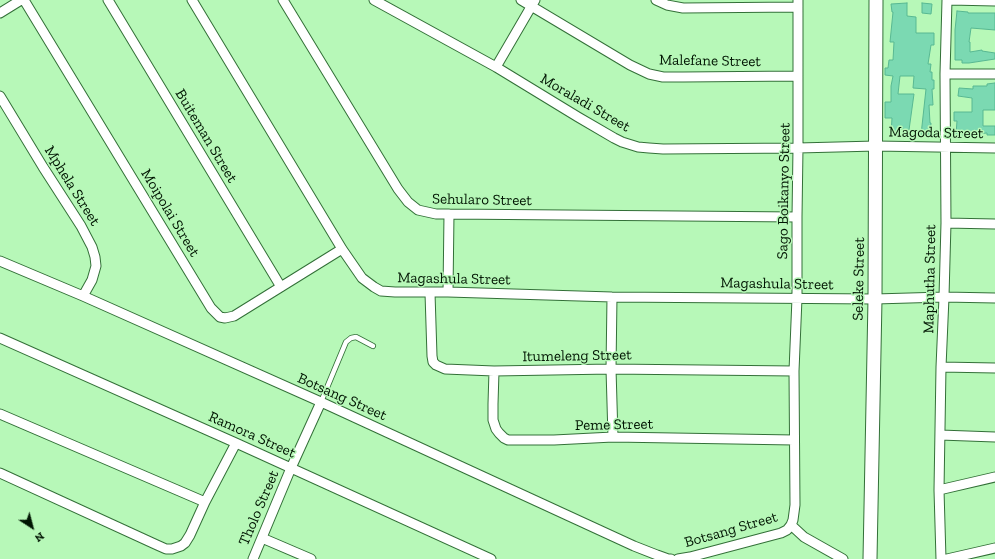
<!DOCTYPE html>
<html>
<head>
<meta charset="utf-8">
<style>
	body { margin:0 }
	#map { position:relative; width:995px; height:559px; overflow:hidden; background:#b7f8b8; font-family:"Zilla Slab",serif }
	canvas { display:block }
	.north { position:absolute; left:12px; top:507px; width:40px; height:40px; -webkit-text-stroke:3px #b7f8b8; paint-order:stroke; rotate:144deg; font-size:11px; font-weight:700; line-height:16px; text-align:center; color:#001502 }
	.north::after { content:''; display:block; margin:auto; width:14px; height:18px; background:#001502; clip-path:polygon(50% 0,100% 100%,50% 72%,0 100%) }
</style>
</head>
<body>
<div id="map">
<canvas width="995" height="559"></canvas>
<div class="north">N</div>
</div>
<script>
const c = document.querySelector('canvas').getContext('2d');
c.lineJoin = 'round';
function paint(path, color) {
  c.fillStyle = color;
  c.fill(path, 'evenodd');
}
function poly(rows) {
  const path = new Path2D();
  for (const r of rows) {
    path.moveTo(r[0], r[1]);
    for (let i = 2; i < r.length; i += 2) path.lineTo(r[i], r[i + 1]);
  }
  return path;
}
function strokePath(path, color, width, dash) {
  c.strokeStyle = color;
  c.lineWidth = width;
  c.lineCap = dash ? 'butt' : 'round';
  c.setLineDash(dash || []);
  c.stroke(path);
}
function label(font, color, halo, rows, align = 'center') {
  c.font = font + ' "Zilla Slab",serif';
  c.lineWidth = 3;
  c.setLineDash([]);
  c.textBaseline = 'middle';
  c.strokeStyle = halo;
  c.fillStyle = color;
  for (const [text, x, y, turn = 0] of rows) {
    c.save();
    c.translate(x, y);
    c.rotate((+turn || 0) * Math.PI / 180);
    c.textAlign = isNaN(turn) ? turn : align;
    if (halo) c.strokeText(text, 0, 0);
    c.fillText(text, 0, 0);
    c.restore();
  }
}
const building = poly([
	[907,3,907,16,916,17,916,33,934,33,934,45,931,45,928,64,931,64,930,72,932,72,932,80,934,80,934,89,932,89,933,105,929,105,930,123,931,123,930,136,921,135,926,89,913,88,914,76,900,76,898,94,914,94,909,130,900,129,900,134,891,134,892,118,885,118,885,102,891,102,891,86,893,76,885,75,885,68,888,68,889,60,893,60,894,42,890,42,893,12,892,12,891,4,907,3],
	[922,3,932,4,931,14,922,13,922,3],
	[957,11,968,12,968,13,995,13,995,30,971,28,969,42,970,42,970,52,982,50,982,51,995,53,995,59,969,63,962,63,962,60,955,60,955,30,957,11],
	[995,83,995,110,983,110,983,126,995,126,995,135,987,135,987,133,964,135,956,134,957,121,954,121,954,112,972,112,972,98,958,96,959,88,973,89,973,86,987,86,987,84,995,83]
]);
paint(building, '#7bd9b2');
strokePath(building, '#58b892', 1);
const lane = poly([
	[321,402,346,342,351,338,356,337,373,346]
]);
const street = poly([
	[24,0,211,308,220,317,225,318,234,316,342,249],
	[108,0,281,287],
	[192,0,342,249,362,278,374,287,381,291,395,292,448,292,612,297,875,299,944,297,995,298],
	[283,0,398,189,408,202,418,210,436,214,449,214,797,217],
	[374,0,496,67,578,117,614,138,622,142,638,147,649,148,663,149,798,148,876,146,995,148],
	[521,0,630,65,649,74,663,77,683,77,798,76],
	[656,0,667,5,683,8,798,7],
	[950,0,995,1],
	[0,13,21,0],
	[496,67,535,0],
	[945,74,995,74],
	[0,96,43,167,81,226,92,247,95,257,96,266,92,280,83,296],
	[946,223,995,224],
	[0,261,83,296,321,402,634,546,657,555,668,559,671,559],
	[448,292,449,214],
	[430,293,432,356,433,362,436,365,445,369,494,371,611,369,794,371],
	[612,297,611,369,613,437],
	[0,338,236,443,491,559],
	[941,367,995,368],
	[494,371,493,404,493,420,496,429,499,433,504,438,508,440,554,440,613,437,794,440],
	[0,414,205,502],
	[940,435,995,437],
	[0,473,157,545,166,549,172,549,181,546,185,543,190,535,205,502,236,443],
	[939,490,995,477],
	[791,525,804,537,843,559],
	[262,538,311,559],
	[253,559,291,468,321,402],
	[678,559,690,557,781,533,787,530,791,525,793,520,795,505,794,371,797,298,797,217,798,148,798,0],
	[941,559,939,490,941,367,944,297,946,223,945,74,947,0],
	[947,559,995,548]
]);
const secondary = poly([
	[870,559,875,299,876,0]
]);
strokePath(lane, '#337038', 6);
strokePath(street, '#337038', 11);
strokePath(secondary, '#337038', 15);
strokePath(lane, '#fff', 4.5);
strokePath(street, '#fff', 9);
strokePath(secondary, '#fff', 13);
label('15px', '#001502', '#b7f8b8', [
	["Malefane Street",710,61,1],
	["Moraladi Street",585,103,30],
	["Magoda Street",936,133,1],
	["Buiteman Street",206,136,59],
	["Mphela Street",72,186,58],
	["Sago Boikanyo Street",784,191,-89],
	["Sehularo Street",482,200,1],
	["Moipolai Street",170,213,59],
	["Magashula Street",454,279,1],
	["Seleke Street",859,279,-89],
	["Maphutha Street",930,279,-89],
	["Magashula Street",777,284,1],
	["Itumeleng Street",577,356,-1],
	["Botsang Street",342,397,24],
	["Peme Street",614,425,-1],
	["Ramora Street",252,435,24],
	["Tholo Street",259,508,-67],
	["Botsang Street",731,530,-16]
]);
</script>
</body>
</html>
